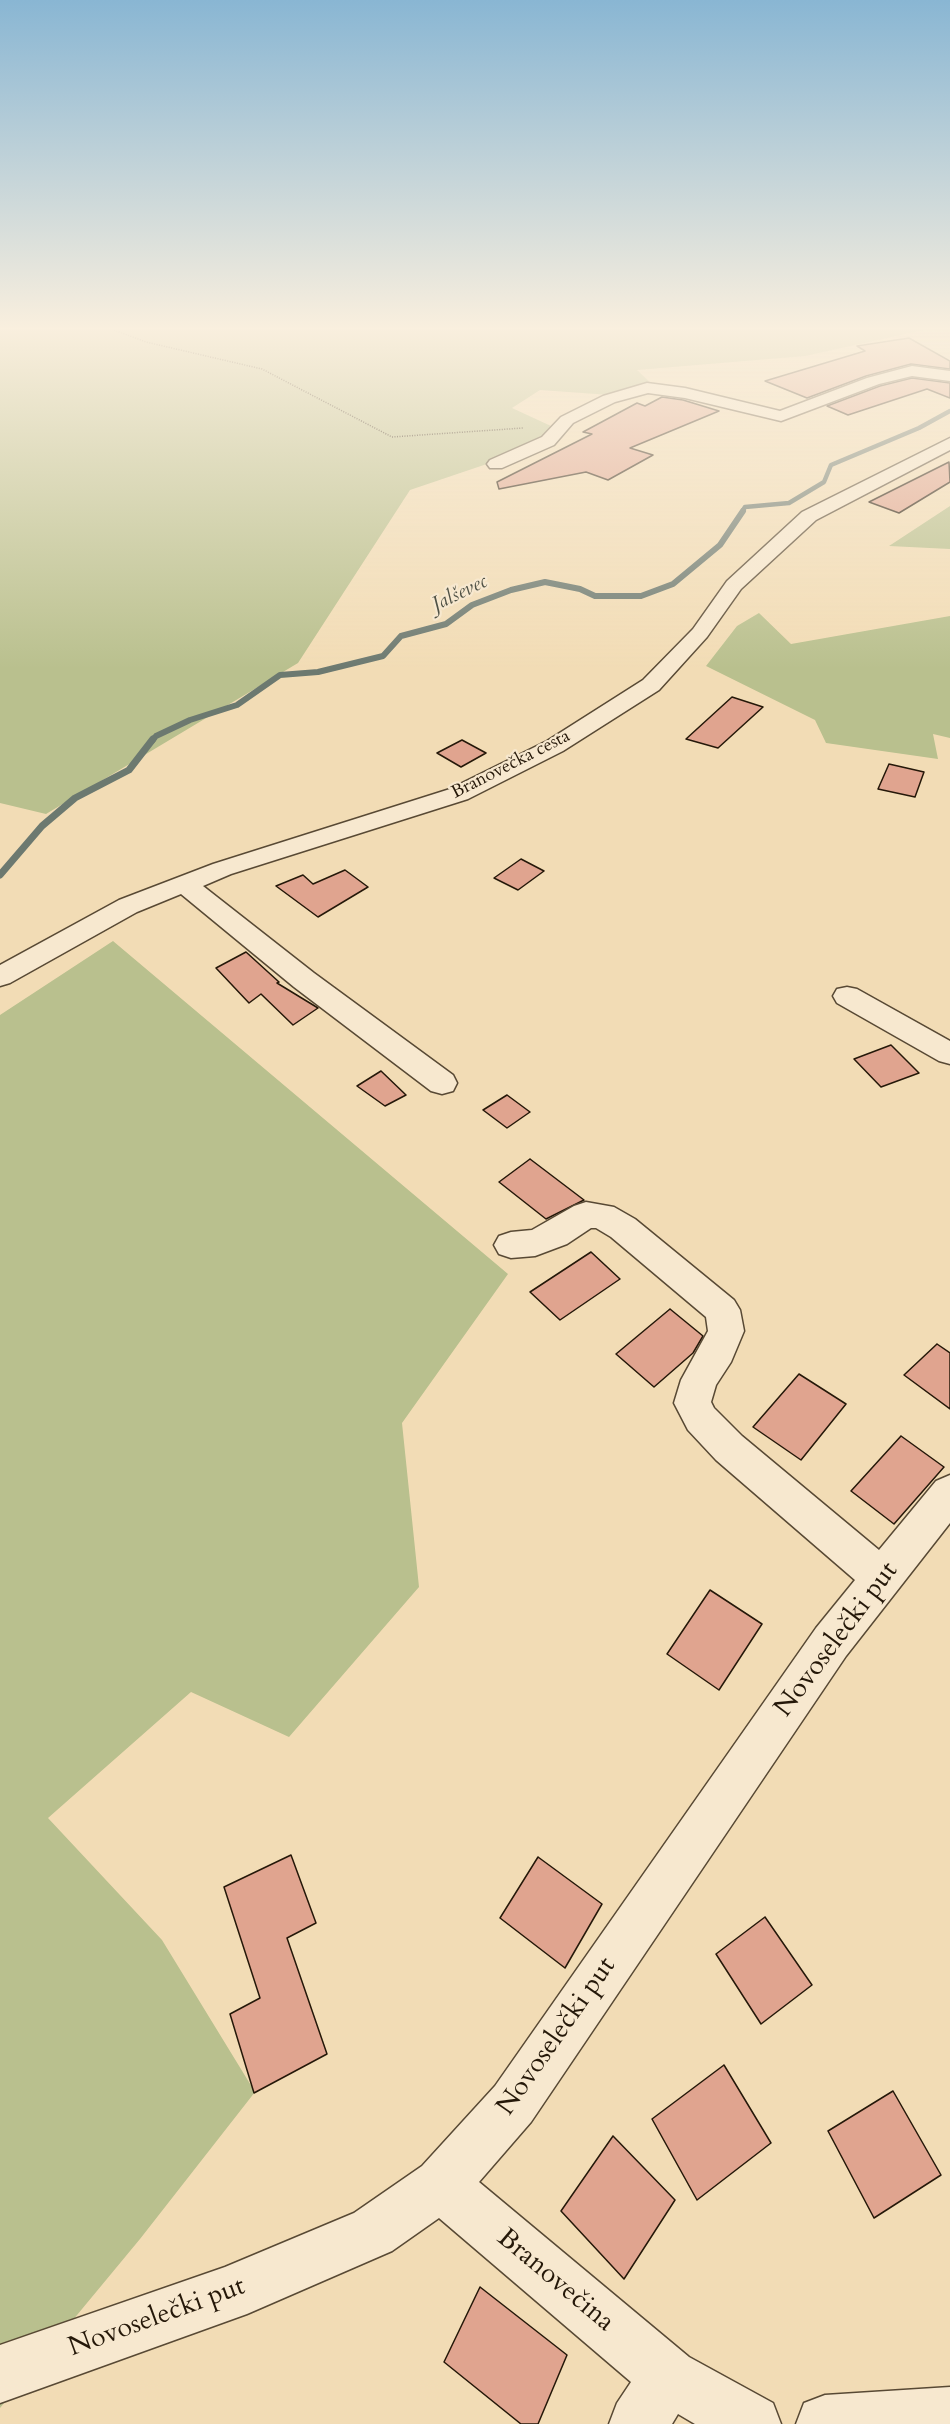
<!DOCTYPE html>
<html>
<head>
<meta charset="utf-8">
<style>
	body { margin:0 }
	canvas { display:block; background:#f2dcb5 }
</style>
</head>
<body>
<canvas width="950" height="2424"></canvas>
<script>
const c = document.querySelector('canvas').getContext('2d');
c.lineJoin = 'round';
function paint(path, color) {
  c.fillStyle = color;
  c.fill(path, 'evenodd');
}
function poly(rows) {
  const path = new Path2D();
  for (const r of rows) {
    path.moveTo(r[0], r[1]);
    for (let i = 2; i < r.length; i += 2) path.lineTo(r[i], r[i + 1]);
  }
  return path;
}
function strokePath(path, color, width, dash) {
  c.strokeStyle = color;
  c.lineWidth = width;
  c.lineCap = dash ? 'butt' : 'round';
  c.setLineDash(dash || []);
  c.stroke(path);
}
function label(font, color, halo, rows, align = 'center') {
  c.font = font + ' Cardo,serif';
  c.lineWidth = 4.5;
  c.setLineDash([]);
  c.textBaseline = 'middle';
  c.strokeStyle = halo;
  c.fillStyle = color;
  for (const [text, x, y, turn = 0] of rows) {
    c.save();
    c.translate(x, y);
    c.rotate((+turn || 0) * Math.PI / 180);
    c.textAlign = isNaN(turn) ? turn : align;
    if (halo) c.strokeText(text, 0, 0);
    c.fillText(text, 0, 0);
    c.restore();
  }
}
paint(poly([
	[0,330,924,330,805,356,637,370,656,388,624,396,540,390,512,408,551,426,537,447,410,490,298,663,46,814,0,803],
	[950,506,950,549,889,546],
	[759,613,791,644,950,616,950,738,933,734,938,759,826,743,815,720,706,666,737,626],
	[113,941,508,1274,402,1423,419,1587,289,1737,191,1692,48,1818,162,1940,255,2092,140,2239,0,2408,0,1015]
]), '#b9c08e');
strokePath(poly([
	[742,512,745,507,789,503,824,482,831,465,919,428,950,411]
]), '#6c7970', 4.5);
strokePath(poly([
	[152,741,156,736,190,720,237,705,280,675,318,672,383,656,401,636,446,624,472,605,511,590,545,582,580,589,595,596,641,596,673,584,720,545,743,511]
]), '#6c7970', 6);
strokePath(poly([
	[0,875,42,826,75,798,129,770,153,739]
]), '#6c7970', 7);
const building = poly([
	[909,338,950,361,950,369,911,364,866,376,807,398,765,381,865,351,857,346,909,338],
	[912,378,950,383,950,398,927,389,848,415,827,406,880,386,912,378],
	[662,397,683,400,719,411,630,448,653,455,608,480,586,472,499,489,497,482,592,434,583,432,637,403,645,406,662,397],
	[949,462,950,482,899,513,869,502,949,462],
	[732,697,763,707,718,748,686,739,732,697],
	[462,740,486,753,461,767,437,753,462,740],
	[889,764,924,772,915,797,878,789,889,764],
	[521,859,544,871,518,890,494,878,521,859],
	[345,870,368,887,318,917,276,886,303,875,313,884,345,870],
	[246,952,279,982,277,983,318,1008,293,1025,261,994,249,1003,216,968,246,952],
	[891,1045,919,1073,881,1087,854,1059,891,1045],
	[381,1071,406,1095,385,1106,357,1086,381,1071],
	[507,1095,530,1112,507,1128,483,1110,507,1095],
	[530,1159,584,1200,546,1219,499,1182,530,1159],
	[591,1252,620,1279,560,1320,530,1292,591,1252],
	[670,1309,703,1336,693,1353,654,1387,616,1354,670,1309],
	[937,1344,950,1353,950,1409,904,1375,937,1344],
	[799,1374,846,1404,801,1460,753,1427,799,1374],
	[901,1436,944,1467,894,1524,851,1491,901,1436],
	[710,1590,762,1624,719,1690,667,1654,710,1590],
	[291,1855,316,1923,287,1938,327,2054,254,2093,230,2014,260,1998,224,1887,291,1855],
	[538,1857,602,1904,565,1968,500,1918,538,1857],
	[765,1917,812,1985,761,2024,716,1954,765,1917],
	[724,2065,771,2143,697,2200,652,2119,724,2065],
	[893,2091,941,2175,874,2218,828,2131,893,2091],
	[613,2136,675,2200,624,2279,561,2211,613,2136],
	[480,2287,567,2355,538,2424,521,2424,444,2362,480,2287]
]);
paint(building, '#e0a48f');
strokePath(building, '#251809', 1.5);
const minor = poly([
	[912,366,950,371,950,381,912,376,879,384,781,421,685,398,648,393,615,402,573,423,554,445,502,468,490,468,487,464,490,460,542,437,561,417,603,396,647,383,685,388,780,411,867,378,912,366],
	[950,438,950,450,816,520,741,589,707,637,659,690,563,751,468,799,231,874,203,886,314,973,453,1075,457,1083,453,1091,442,1094,431,1091,294,987,181,894,137,912,10,983,0,986,0,965,119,900,213,864,450,789,547,741,643,680,693,629,727,581,802,512,950,438],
	[847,987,857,989,950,1041,950,1064,939,1061,837,1003,833,996,837,989,847,987],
	[586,1202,614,1207,635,1219,734,1300,740,1310,744,1331,731,1362,716,1385,711,1402,714,1408,742,1436,879,1550,936,1481,950,1475,950,1523,846,1656,531,2122,479,2182,689,2357,773,2403,781,2424,695,2424,678,2414,672,2424,609,2424,617,2403,631,2382,439,2218,392,2251,247,2314,0,2403,0,2345,225,2267,354,2213,422,2166,495,2086,816,1628,855,1580,716,1460,688,1430,674,1403,681,1380,708,1331,706,1317,611,1237,596,1228,591,1228,567,1244,535,1256,511,1258,499,1254,494,1245,499,1236,511,1232,532,1230,574,1206,586,1202],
	[950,2387,950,2424,796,2424,804,2403,825,2395,950,2387]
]);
strokePath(minor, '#584934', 3);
strokePath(poly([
	[114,330,146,342,262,369,392,437,523,428]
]), '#251809', 1.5, [1, 1.5]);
paint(minor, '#f7e8cf');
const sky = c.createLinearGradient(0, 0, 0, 669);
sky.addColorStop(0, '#89b6d3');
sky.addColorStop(0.49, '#f9efde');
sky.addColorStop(1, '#f9efde00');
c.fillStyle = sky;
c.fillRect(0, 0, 950, 669);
label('18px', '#251809', '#f7e8cf', [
	["Branovečka cesta",511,765,-27]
]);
label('italic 20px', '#4f5145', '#f7e8cf', [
	["Jalševec",460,594,-26]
]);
label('27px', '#251809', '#f7e8cf', [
	["Novoselečki put",837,1640,-53],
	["Novoselečki put",557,2037,-55],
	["Branovečina",555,2281,40],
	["Novoselečki put",157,2318,-20]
]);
</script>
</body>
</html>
